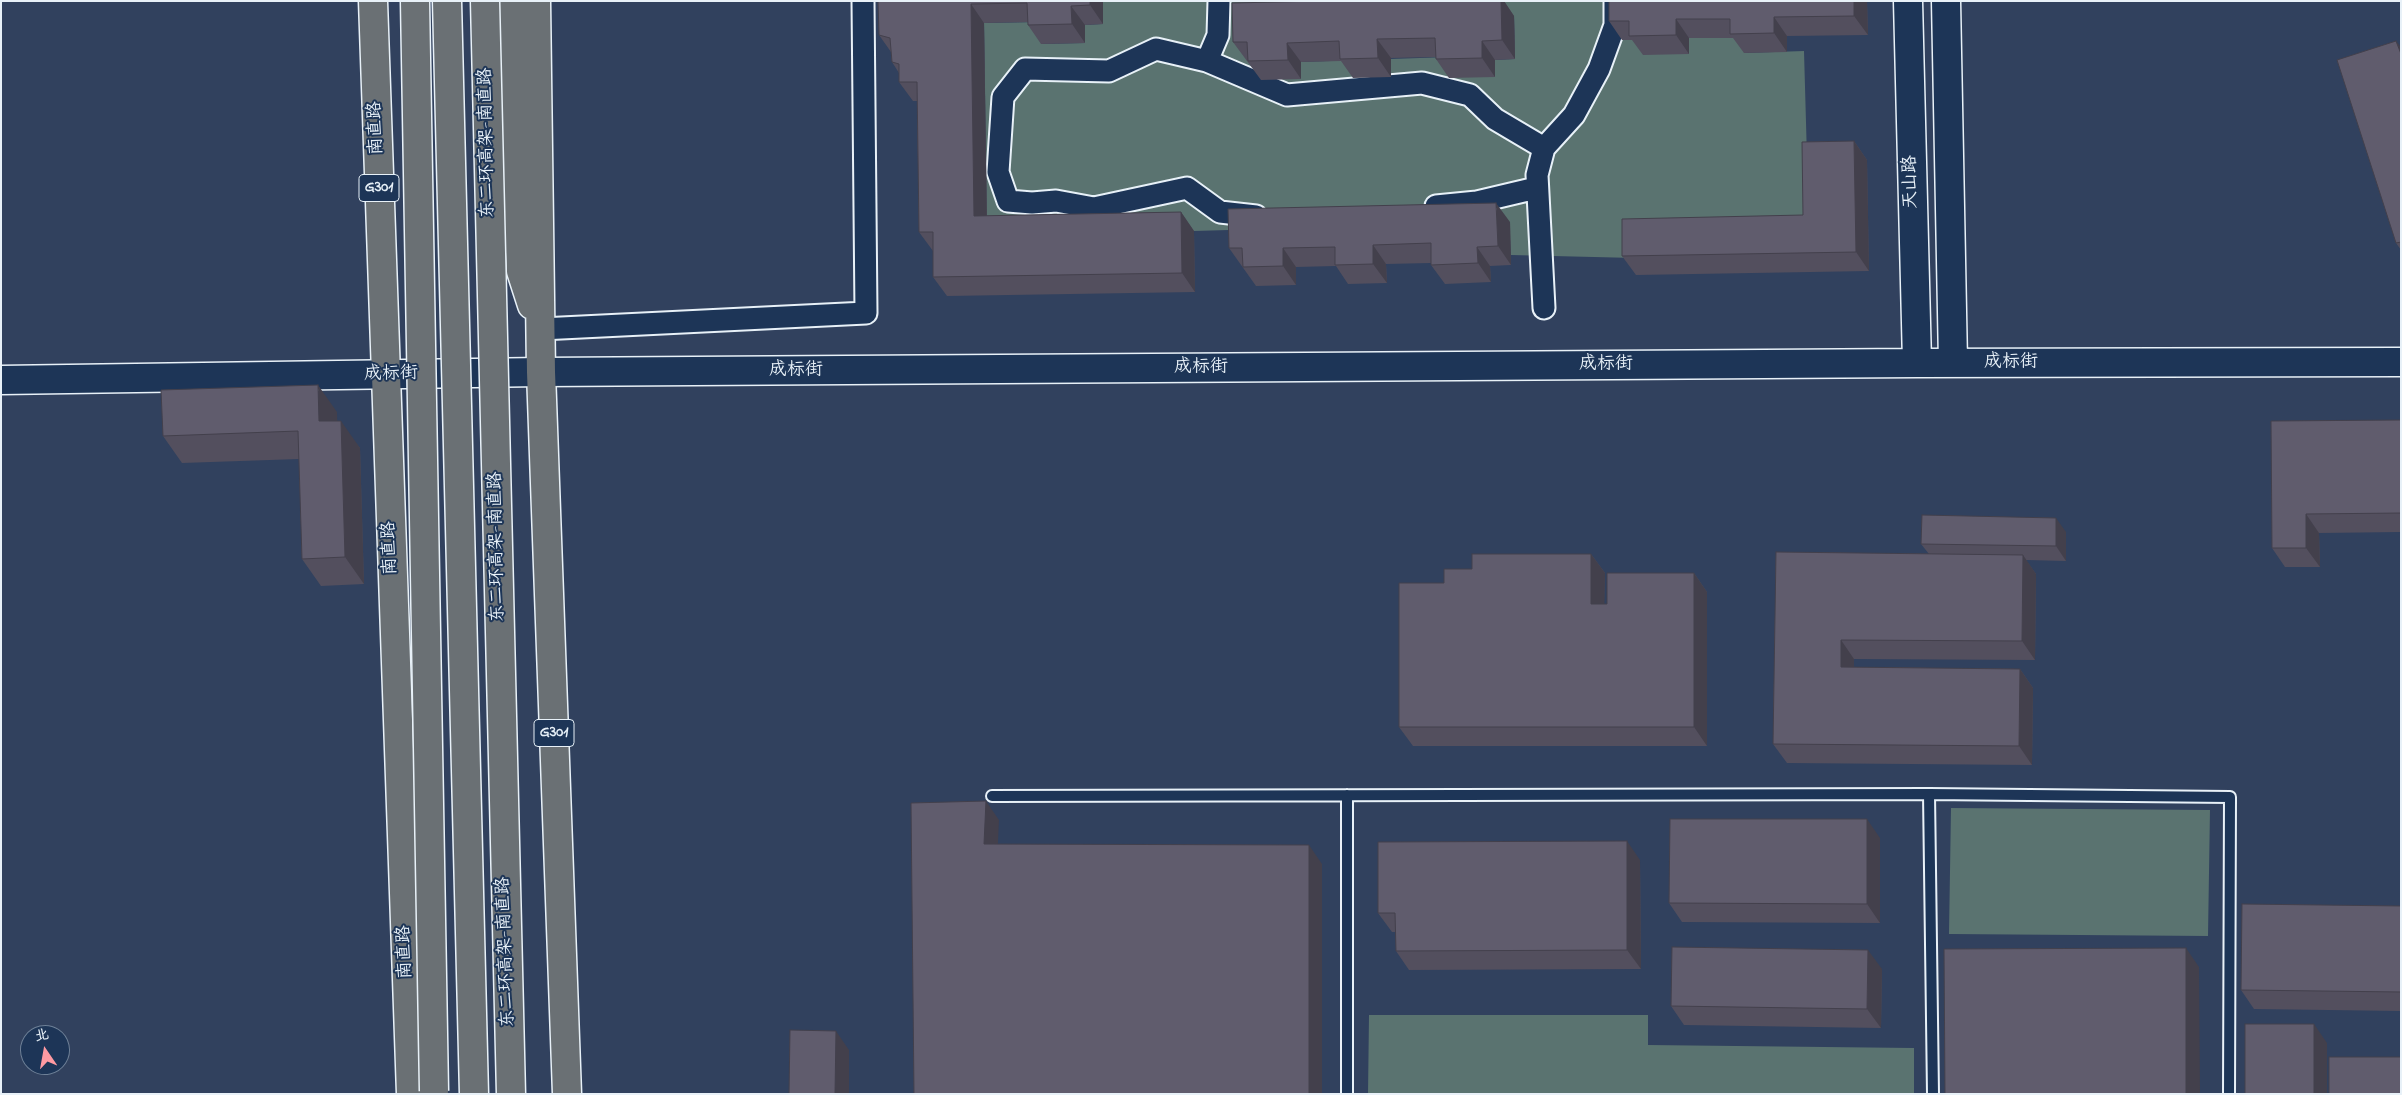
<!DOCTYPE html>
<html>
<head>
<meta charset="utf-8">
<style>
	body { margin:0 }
	#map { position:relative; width:2402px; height:1095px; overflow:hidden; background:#31415e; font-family:"Indie Flower","LXGW WenKai TC",sans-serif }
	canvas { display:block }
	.frame { position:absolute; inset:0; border:2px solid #e8f1f8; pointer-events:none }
	.north { position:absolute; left:20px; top:1025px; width:50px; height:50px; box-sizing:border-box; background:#1d3557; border:1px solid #6e8097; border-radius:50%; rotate:348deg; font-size:14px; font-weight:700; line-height:20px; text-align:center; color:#e8f1f8 }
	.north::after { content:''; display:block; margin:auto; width:18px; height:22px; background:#ff9aa2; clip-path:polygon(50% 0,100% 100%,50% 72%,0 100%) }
</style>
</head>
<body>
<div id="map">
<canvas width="2402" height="1095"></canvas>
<div class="frame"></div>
<div class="north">北</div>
</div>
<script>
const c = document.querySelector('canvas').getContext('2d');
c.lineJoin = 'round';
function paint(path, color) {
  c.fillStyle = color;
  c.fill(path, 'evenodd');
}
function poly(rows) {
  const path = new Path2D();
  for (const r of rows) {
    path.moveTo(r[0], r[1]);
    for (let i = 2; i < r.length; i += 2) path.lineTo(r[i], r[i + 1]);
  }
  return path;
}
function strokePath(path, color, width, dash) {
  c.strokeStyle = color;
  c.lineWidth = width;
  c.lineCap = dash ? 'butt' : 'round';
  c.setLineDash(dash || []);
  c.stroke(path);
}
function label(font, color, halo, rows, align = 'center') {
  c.font = font + ' "Indie Flower","LXGW WenKai TC",sans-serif';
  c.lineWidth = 4;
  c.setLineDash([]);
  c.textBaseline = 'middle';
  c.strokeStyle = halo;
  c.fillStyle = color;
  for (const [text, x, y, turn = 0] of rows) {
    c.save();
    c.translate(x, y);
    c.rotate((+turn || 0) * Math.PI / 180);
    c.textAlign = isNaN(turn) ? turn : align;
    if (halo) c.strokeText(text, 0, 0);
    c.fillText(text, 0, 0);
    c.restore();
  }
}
paint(poly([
	[1103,1,1622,1,1642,40,1689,54,1689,38,1743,38,1744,53,1804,51,1807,158,1816,234,1635,258,1511,255,1509,222,1194,231,987,235,984,23,1040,22,1041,44,1085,43,1085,25,1103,24],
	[1514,16,1515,59,1495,60,1495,77,1449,57,1301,62,1246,61],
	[1951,808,2210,810,2208,936,1949,934],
	[1369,1015,1648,1015,1648,1045,1914,1048,1914,1094,1368,1094]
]), '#5a7370');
const lane = poly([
	[1929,794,2230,797,2229,1094],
	[1347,795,1347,1094],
	[992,796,1929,794,1933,1094]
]);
const street = poly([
	[1207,61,1218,35,1219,1],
	[1436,206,1477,202,1532,189],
	[1256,216,1220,212,1187,188,1094,208,1056,201,1032,203,1008,201,998,172,1003,97,1025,69,1109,71,1156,49,1207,61,1287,95,1422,83,1470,95,1495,119,1544,148],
	[1544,308,1537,175,1544,148,1574,115,1599,69,1615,25,1615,1],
	[541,329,866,313,863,1]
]);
const secondary = poly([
	[1908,1,1917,363],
	[1946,1,1953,363],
	[1,380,541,372,1917,363,2401,362]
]);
const highway = poly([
	[373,1,411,1094],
	[512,1,515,156,521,271,532,305],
	[536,1,541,372,567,1094]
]);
strokePath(lane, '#e8f1f8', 14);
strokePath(street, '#e8f1f8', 25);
strokePath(secondary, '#e8f1f8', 31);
strokePath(highway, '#e8f1f8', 31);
strokePath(lane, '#1d3557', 10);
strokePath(street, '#1d3557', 21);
strokePath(secondary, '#1d3557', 28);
strokePath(highway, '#6a7074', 28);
const highwayBridge = poly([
	[415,1,434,1091],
	[447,1,474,1094],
	[485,1,511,1094]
]);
strokePath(highwayBridge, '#e8f1f8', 31, []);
strokePath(highwayBridge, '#6a7074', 28);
paint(poly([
	[878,1,1103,1,1103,24,1085,25,1085,43,1041,44,1028,25,1028,22,984,23,987,216,1181,212,1194,231,1195,292,947,296,933,277,933,251,919,232,917,101,913,101,899,82,899,73,892,62,891,52,879,35],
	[1320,1,1504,1,1514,16,1515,59,1495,60,1495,77,1449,78,1436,59,1436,57,1391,58,1391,77,1353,78,1341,61,1301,62,1301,79,1261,80,1233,42],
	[1609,1,1867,1,1868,35,1787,36,1787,52,1744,53,1733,38,1689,38,1689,54,1643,55,1632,40,1622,40,1609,21],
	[2401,47,2401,250,2396,243],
	[1854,141,1867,160,1869,271,1636,275,1622,256,1803,215],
	[1510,222,1511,265,1490,266,1491,282,1445,284,1431,265,1431,263,1386,264,1387,283,1348,284,1336,266,1296,267,1296,285,1256,286,1229,248],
	[337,412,337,421,360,448,364,584,321,586,302,559,299,459,182,463,163,436],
	[2401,420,2401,532,2319,533,2320,567,2285,567,2272,548],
	[2066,532,2066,561,2026,560,2036,574,2035,660,1854,659,1854,667,2020,669,2033,688,2032,765,1787,763,1773,744,1776,552,1929,554,1921,544],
	[1591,554,1605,573,1604,604,1607,604,1694,573,1707,592,1707,746,1413,746,1399,727,1444,583,1472,569],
	[1880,838,1880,923,1682,922,1669,903],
	[1640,860,1641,969,1409,970,1396,951,1396,932,1392,932,1378,913],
	[2401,906,2401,1011,2254,1009,2241,990],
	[1882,969,1881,1028,1684,1025,1671,1006]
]), '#534f5e');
paint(poly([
	[1090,1,1103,1,1103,24,1090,5],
	[1501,1,1504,1,1514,16,1515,59,1502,40],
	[1854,1,1867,1,1868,35,1854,16],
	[971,4,984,23,987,235,974,216],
	[1071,6,1085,25,1085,43,1072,24],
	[1774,17,1787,36,1787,52,1774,33],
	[1676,19,1689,38,1689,54,1676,35],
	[1377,39,1391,58,1391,77,1378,58],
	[1482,41,1495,60,1495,77,1482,58],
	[2396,41,2401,47,2401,54],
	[1287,43,1301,62,1301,79,1288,60],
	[1854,141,1867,160,1869,271,1856,252],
	[1496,203,1510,222,1511,265,1498,246],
	[1181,212,1194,231,1195,292,1182,273],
	[1373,245,1386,264,1387,283,1373,264],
	[1477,247,1490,266,1491,282,1478,263],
	[1283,248,1296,267,1296,285,1283,266],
	[318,385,337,412,338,449,319,421],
	[341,421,360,448,364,584,345,557],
	[2306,514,2319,533,2320,567,2306,548],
	[2056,518,2066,532,2066,561,2056,546],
	[1591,554,1605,573,1604,623,1591,604],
	[2023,555,2036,574,2035,660,2022,641],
	[1694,573,1707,592,1707,746,1694,727],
	[1841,640,1854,659,1854,686,1841,667],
	[2020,669,2033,688,2032,765,2019,746],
	[986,801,999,820,997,863,984,844],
	[1867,819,1880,838,1880,923,1867,904],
	[1627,841,1640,860,1641,969,1627,950],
	[1309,845,1322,864,1322,1094,1309,1094],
	[2186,948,2199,967,2200,1094,2186,1094],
	[1868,950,1882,969,1881,1028,1867,1009],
	[2314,1024,2327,1043,2327,1094,2314,1094],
	[836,1031,849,1050,849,1094,835,1094]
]), '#43404c');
const building = poly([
	[878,1,1090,1,1090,5,1071,6,1072,24,1028,25,1027,3,971,4,974,216,1181,212,1182,273,933,277,933,232,919,232,917,82,899,82,899,64,892,62,890,38,879,35,878,1],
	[1320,1,1501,1,1502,40,1482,41,1482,58,1436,59,1435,38,1377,39,1378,58,1340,59,1339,41,1287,43,1288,60,1248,61,1247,42,1233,42,1232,3,1320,1],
	[1609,1,1854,1,1854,16,1774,17,1774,33,1730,34,1730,19,1676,19,1676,35,1629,36,1629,21,1609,21,1609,1],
	[2396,41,2401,54,2401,242,2396,243,2337,60,2396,41],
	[1854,141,1856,252,1622,256,1622,219,1803,215,1802,142,1854,141],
	[1496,203,1498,246,1477,247,1478,263,1431,265,1431,243,1373,245,1373,264,1335,265,1335,247,1283,248,1283,266,1243,267,1242,248,1229,248,1228,209,1496,203],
	[318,385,319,421,341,421,345,557,302,559,298,431,163,436,161,390,318,385],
	[2401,420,2401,513,2306,514,2306,548,2272,548,2271,421,2401,420],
	[1922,515,2056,518,2056,546,1921,544,1922,515],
	[1776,552,2023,555,2022,641,1841,640,1841,667,2020,669,2019,746,1773,744,1776,552],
	[1472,554,1591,554,1591,604,1607,604,1607,573,1694,573,1694,727,1399,727,1399,583,1444,583,1444,569,1472,569,1472,554],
	[986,801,984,844,1309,845,1309,1094,914,1094,911,803,986,801],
	[1670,819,1867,819,1867,904,1669,903,1670,819],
	[1627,841,1627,950,1396,951,1395,913,1378,913,1378,842,1627,841],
	[2242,904,2401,906,2401,992,2241,990,2242,904],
	[1672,947,1868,950,1867,1009,1671,1006,1672,947],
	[2186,948,2186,1094,1945,1094,1944,949,2186,948],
	[2245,1024,2314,1024,2314,1094,2245,1094,2245,1024],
	[790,1030,836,1031,835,1094,789,1094,790,1030],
	[2329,1057,2401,1057,2401,1094,2329,1094,2329,1057]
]);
paint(building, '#605c6d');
strokePath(building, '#43404c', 1);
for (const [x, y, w] of [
	[379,188,40],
	[554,733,40]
]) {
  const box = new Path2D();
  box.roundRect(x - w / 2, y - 13.5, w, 27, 4);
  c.fillStyle = '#1d3557';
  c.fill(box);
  strokePath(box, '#e8f1f8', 1);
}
label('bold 16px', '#e8f1f8', null, [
	["G301",379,188],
	["G301",554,733]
]);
label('18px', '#e8f1f8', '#1d3557', [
	["南直路",377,128,-92],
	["东二环高架-南直路",488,143,-91],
	["天山路",1912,182,-91],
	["成标街",2011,363],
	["成标街",1606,365],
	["成标街",1201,368],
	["成标街",796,371],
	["成标街",391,375,-1],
	["东二环高架-南直路",498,547,-91],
	["南直路",391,548,-92],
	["南直路",406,952,-92],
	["东二环高架-南直路",507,952,-92]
]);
</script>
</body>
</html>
